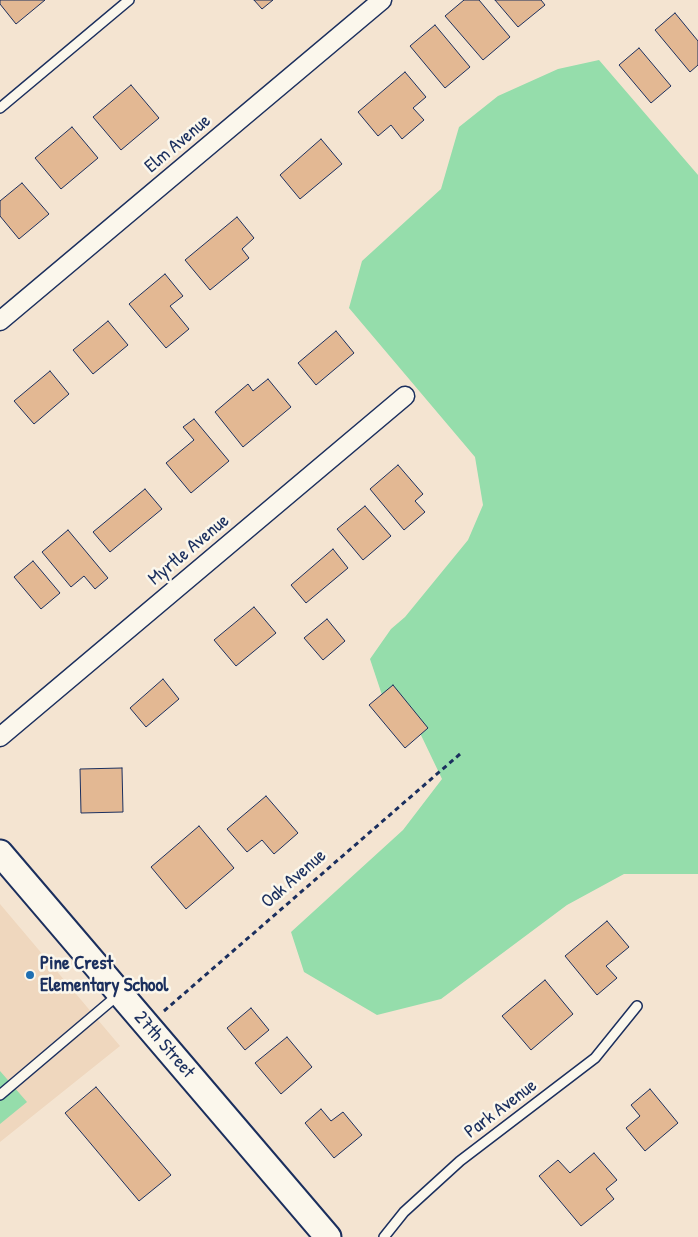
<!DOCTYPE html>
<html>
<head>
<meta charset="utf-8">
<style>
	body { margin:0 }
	canvas { display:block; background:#f4e4d1 }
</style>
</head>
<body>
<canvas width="698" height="1237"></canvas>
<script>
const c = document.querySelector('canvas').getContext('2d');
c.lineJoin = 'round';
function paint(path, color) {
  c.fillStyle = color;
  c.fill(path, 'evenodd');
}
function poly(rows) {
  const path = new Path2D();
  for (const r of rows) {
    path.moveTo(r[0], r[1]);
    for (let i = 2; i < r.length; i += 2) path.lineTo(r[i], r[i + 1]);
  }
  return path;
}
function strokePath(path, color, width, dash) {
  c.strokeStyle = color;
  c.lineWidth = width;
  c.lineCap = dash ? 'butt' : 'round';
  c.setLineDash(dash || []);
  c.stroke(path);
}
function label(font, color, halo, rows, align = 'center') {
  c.font = font + ' "Patrick Hand",sans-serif';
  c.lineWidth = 5;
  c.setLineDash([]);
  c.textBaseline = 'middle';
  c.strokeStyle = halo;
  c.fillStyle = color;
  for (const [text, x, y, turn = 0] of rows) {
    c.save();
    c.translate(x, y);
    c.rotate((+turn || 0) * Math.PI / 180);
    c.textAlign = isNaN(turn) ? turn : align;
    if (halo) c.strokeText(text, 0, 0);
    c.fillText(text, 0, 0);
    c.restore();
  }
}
paint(poly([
	[0,904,120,1046,0,1142]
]), '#efd7be');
paint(poly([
	[599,60,698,175,698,874,624,874,567,905,441,999,377,1015,304,972,291,932,403,830,442,779,420,733,382,695,370,659,391,629,405,617,468,540,483,505,475,457,349,308,362,261,441,189,459,127,498,96,558,69],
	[0,1071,27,1102,0,1124]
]), '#95ddab');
const building = poly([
	[0,0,45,0,16,24,0,4,0,0],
	[254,0,273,0,262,9,254,0],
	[464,0,479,0,510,37,483,60,445,16,464,0],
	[495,0,541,0,545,5,518,27,495,0],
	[675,13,698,41,698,65,690,72,655,30,675,13],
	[435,25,470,67,445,88,410,46,435,25],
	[639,48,671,86,651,103,619,65,639,48],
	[405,72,426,97,413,108,424,120,402,139,391,125,378,136,358,112,405,72],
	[131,85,159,118,121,150,93,117,131,85],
	[72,127,98,158,61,189,35,158,72,127],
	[321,139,342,164,300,199,280,175,321,139],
	[22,183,49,214,19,239,0,216,0,201,22,183],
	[237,217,254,238,242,249,249,258,210,290,185,260,237,217],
	[165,274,183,296,170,306,189,329,166,348,129,304,165,274],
	[108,321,128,345,93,374,73,350,108,321],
	[336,331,354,353,316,385,298,363,336,331],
	[50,371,69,394,34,424,14,401,50,371],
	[268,379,291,407,243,447,215,412,248,384,253,391,268,379],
	[194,419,229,461,191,493,166,463,194,440,183,427,194,419],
	[398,465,423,494,415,501,425,512,404,530,370,489,398,465],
	[145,489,162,509,110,552,93,532,145,489],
	[365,506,391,536,363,560,337,529,365,506],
	[68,530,108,578,95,589,84,576,71,587,42,552,68,530],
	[333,549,348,568,306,603,291,585,333,549],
	[33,561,60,593,41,609,14,577,33,561],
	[254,607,276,633,236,666,214,640,254,607],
	[327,619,345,641,323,660,304,638,327,619],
	[163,679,179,699,146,727,130,708,163,679],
	[393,685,428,728,405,748,369,705,393,685],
	[122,768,123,812,81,813,80,769,122,768],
	[266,796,298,833,274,854,262,840,247,852,227,829,266,796],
	[199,826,234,868,186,909,151,867,199,826],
	[607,921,629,947,606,966,617,978,597,995,565,956,607,921],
	[545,980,573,1014,531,1050,502,1016,545,980],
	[251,1008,269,1030,245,1050,227,1028,251,1008],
	[287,1037,312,1067,281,1094,255,1063,287,1037],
	[96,1087,171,1175,139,1201,65,1113,96,1087],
	[650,1089,678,1123,645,1151,626,1128,640,1116,631,1105,650,1089],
	[321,1109,331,1121,343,1112,362,1135,334,1158,305,1123,321,1109],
	[594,1153,617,1180,606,1189,614,1199,581,1226,539,1176,558,1160,570,1173,594,1153]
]);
paint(building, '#e3b893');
strokePath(building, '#1b2f5e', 1);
const service = poly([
	[0,108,129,0],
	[0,1095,118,995],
	[384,1237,404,1212,460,1161,595,1058,637,1006]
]);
const minor = poly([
	[0,321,382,0],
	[0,737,405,396]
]);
const secondary = poly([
	[0,853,328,1237]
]);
strokePath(service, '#1b2f5e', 12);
strokePath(minor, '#1b2f5e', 21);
strokePath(secondary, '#1b2f5e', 29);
strokePath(poly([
	[164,1011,460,754]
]), '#1b2f5e', 3, [5, 4]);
strokePath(service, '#fbf7ec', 9);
strokePath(minor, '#fbf7ec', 18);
strokePath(secondary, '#fbf7ec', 25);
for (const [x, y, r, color] of [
	[30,975,5,"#1f6fb2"]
]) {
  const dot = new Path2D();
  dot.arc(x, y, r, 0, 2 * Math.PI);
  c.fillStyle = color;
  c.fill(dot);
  strokePath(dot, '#fbf7ec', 2);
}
label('19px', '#1b2f5e', '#fbf7ec', [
	["Elm Avenue",178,144,-40],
	["Myrtle Avenue",189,550,-40],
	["Oak Avenue",294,879,-41],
	["27th Street",164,1045,49],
	["Park Avenue",501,1109,-37]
]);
label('bold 19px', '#1b2f5e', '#fbf7ec', [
	["Pine Crest",40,964],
	["Elementary School",40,986]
], 'left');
</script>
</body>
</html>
